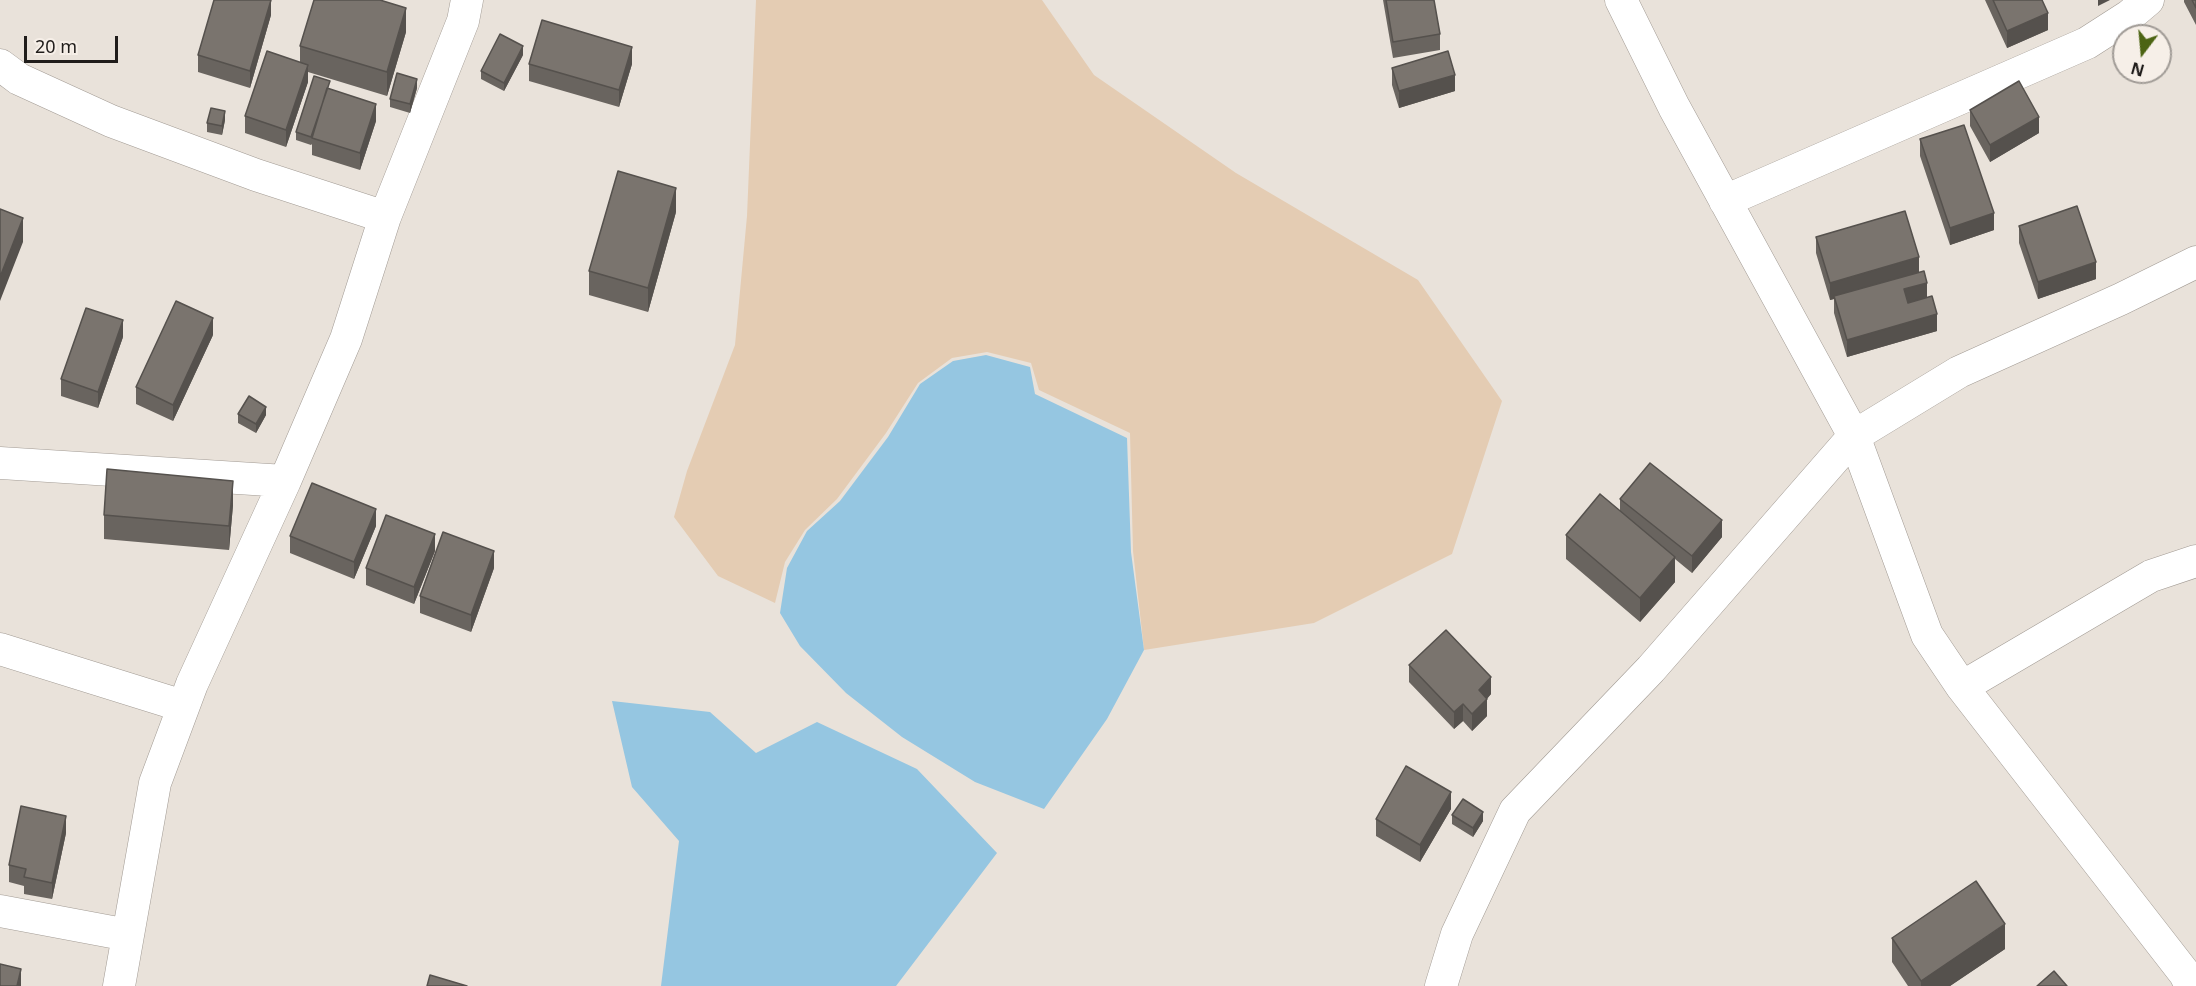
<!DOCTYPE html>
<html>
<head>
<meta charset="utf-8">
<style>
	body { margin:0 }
	#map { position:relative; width:2196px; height:986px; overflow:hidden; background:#e9e2da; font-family:"Noto Sans",sans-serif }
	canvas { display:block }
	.north { position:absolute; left:2112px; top:24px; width:60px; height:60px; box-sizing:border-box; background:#f6efe8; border:2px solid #a09b96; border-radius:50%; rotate:196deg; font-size:16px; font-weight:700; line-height:24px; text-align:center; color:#201d1b }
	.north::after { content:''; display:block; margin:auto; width:21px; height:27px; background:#4c6413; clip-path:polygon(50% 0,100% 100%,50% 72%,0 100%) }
	.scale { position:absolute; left:24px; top:36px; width:94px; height:27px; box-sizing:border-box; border:3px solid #201d1b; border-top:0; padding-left:8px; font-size:18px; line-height:21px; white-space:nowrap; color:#201d1b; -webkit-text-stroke:4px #f6efe8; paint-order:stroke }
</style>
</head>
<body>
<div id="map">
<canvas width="2196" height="986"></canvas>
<div class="north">N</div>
<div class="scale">20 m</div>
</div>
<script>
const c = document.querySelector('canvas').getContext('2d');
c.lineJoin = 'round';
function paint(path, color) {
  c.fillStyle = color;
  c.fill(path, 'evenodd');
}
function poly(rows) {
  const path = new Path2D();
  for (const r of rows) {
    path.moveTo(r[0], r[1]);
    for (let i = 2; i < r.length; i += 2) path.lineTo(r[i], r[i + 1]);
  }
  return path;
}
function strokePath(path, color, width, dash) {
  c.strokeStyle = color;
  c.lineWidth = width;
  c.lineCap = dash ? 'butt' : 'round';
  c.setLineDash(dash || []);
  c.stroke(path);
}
paint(poly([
	[756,0,1042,0,1094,75,1236,173,1418,280,1502,401,1452,554,1314,623,1144,650,1133,551,1130,433,1039,390,1031,363,987,352,952,358,918,383,886,433,837,499,805,530,785,562,775,603,718,576,674,517,687,471,735,345,747,216]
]), '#e4ccb3');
paint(poly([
	[986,355,1030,367,1035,394,1127,438,1131,552,1144,650,1107,719,1044,809,975,782,902,737,846,693,800,646,780,613,787,568,807,531,840,501,888,437,920,384,953,361],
	[612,701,710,712,756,753,817,722,917,769,997,853,896,986,661,986,679,841,632,787]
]), '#95c6e1');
const street = poly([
	[1621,0,1674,107,1854,436,1927,635,1962,687,2185,974,2191,986],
	[0,65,19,79,111,121,256,175,385,217],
	[1725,201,2087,43,2129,16,2148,0],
	[0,463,285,481],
	[0,649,183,706],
	[1962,687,2151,576,2196,561],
	[0,911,128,935],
	[119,986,155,783,192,684,285,481,346,339,385,217,463,21,467,0],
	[1441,986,1457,934,1515,811,1651,669,1854,436,1959,372,2121,299,2196,262]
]);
strokePath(street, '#a29b94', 33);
strokePath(street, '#fff', 32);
paint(poly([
	[271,0,271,15,250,88,198,72,198,55],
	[1383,0,1434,0,1440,34,1440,50,1393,58],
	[1985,0,2042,0,2048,30,2007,48],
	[2184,0,2196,0,2196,25,2184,2],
	[406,32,387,96,308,72,308,82,286,147,245,133,245,116,300,63,300,46],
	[523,55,504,91,481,79,481,71],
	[529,64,632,64,619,107,529,81],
	[1392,68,1455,91,1399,108,1392,85],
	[417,88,410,113,390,107,390,99],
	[330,89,376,121,360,170,312,155,312,144,311,145,296,140,296,132],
	[1970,110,2039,133,1990,162,1970,126],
	[225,120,222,135,207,132,207,123],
	[1920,139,1994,230,1950,245,1920,156],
	[676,212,648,312,589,295,589,271],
	[2019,226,2096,279,2038,299,2019,243],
	[1816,237,1919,272,1937,331,1847,357,1834,313,1834,299,1830,300,1816,253],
	[213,335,173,421,136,404,136,387],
	[123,337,98,408,61,396,61,379],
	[238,414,266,415,256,433,238,423],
	[1620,499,1722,537,1692,573,1675,559,1675,582,1640,622,1566,559,1566,535,1620,511],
	[233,505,229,550,104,539,104,515],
	[376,526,354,579,290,553,290,536],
	[435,551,414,604,366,585,366,568],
	[494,568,471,632,420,613,420,596],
	[1409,665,1491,694,1487,699,1487,716,1472,731,1463,721,1454,729,1409,682],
	[1451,809,1420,862,1376,836,1376,819],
	[1452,815,1483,821,1473,837,1452,824],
	[66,833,52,899,24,894,24,886,9,882,9,865],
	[1892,938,2005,949,1950,986,1908,986,1892,962]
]), '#69645f');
paint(poly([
	[271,0,271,15,250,88,250,71],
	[2098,0,2110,0,2098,6],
	[406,8,406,32,387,96,387,72],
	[2048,13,2048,30,2007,48,2007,31],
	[523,46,523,55,504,91,504,83],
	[632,47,632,64,619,107,619,90],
	[308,65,308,82,286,147,286,130],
	[1455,75,1455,91,1399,108,1399,91],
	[417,79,417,88,410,113,410,104],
	[376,104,376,121,360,170,360,153],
	[225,111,225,120,222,135,222,126],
	[2039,117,2039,133,1990,162,1990,145],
	[676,188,676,212,648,312,648,288],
	[1994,213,1994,230,1950,245,1950,228],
	[23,218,23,242,0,301,0,277],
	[1919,257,1919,274,1834,296,1834,299,1830,300,1830,283],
	[2096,262,2096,279,2038,299,2038,282],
	[1927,283,1927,299,1904,306,1904,289],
	[1937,314,1937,331,1847,357,1847,340],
	[213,318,213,335,173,421,173,405],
	[123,320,123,337,98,408,98,392],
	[266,407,266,415,256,433,256,424],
	[233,481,233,505,229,550,229,526],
	[376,509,376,526,354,579,354,562],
	[1722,520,1722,537,1692,573,1692,556],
	[435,534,435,551,414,604,414,587],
	[494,551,494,568,471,632,471,615],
	[1675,557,1675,582,1640,622,1640,598],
	[1491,677,1491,694,1479,707,1479,690],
	[1487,699,1487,716,1472,731,1472,714],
	[1463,704,1463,721,1454,729,1454,712],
	[1451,792,1451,809,1420,862,1420,845],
	[1483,812,1483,821,1473,837,1473,828],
	[66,816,66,833,52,899,52,883],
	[2005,924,2005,949,1950,986,1921,986,1921,981],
	[21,969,21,986,17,986]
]), '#55514d');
const building = poly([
	[214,0,271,0,250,71,198,55,214,0],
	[314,0,380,0,406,8,387,72,300,46,314,0],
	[1386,0,1434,0,1440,34,1393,42,1386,0],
	[1993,0,2042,0,2048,13,2007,31,1993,0],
	[2192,0,2196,0,2196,8,2192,0],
	[542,20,632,47,619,90,529,64,542,20],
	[500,34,523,46,504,83,481,71,500,34],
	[267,51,308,65,286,130,245,116,267,51],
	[1448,51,1455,75,1399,91,1392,68,1448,51],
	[397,73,417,79,410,104,390,99,397,73],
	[314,76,330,81,311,137,296,132,314,76],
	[2019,81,2039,117,1990,145,1970,110,2019,81],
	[327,88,376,104,360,153,312,138,327,88],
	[211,108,225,111,222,126,207,123,211,108],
	[1964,125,1994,213,1950,228,1920,139,1964,125],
	[618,171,676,188,648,288,589,271,618,171],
	[2077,206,2096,262,2038,282,2019,226,2077,206],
	[0,209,23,218,0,277,0,209],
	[1905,211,1919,257,1830,283,1816,237,1905,211],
	[1924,271,1927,283,1904,289,1908,303,1932,296,1937,314,1847,340,1834,296,1924,271],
	[176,301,213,318,173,405,136,387,176,301],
	[86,308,123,320,98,392,61,379,86,308],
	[249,396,266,407,256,424,238,414,249,396],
	[1650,463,1722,520,1692,556,1620,499,1650,463],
	[107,469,233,481,229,526,104,515,107,469],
	[312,483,376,509,354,562,290,536,312,483],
	[1600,494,1675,557,1640,598,1566,535,1600,494],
	[386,515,435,534,414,587,366,568,386,515],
	[443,532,494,551,471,615,420,596,443,532],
	[1446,630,1491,677,1479,690,1487,699,1472,714,1463,704,1454,712,1409,665,1446,630],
	[1406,766,1451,792,1420,845,1376,819,1406,766],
	[1463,799,1483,812,1473,828,1452,815,1463,799],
	[21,806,66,816,52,883,24,877,26,869,9,865,21,806],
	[1976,881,2005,924,1921,981,1892,938,1976,881],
	[0,964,21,969,17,986,0,986,0,964],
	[2054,971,2067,986,2037,986,2054,971],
	[430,975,467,986,427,986,430,975]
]);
paint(building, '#7a746e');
strokePath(building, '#55514d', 1.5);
</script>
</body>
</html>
